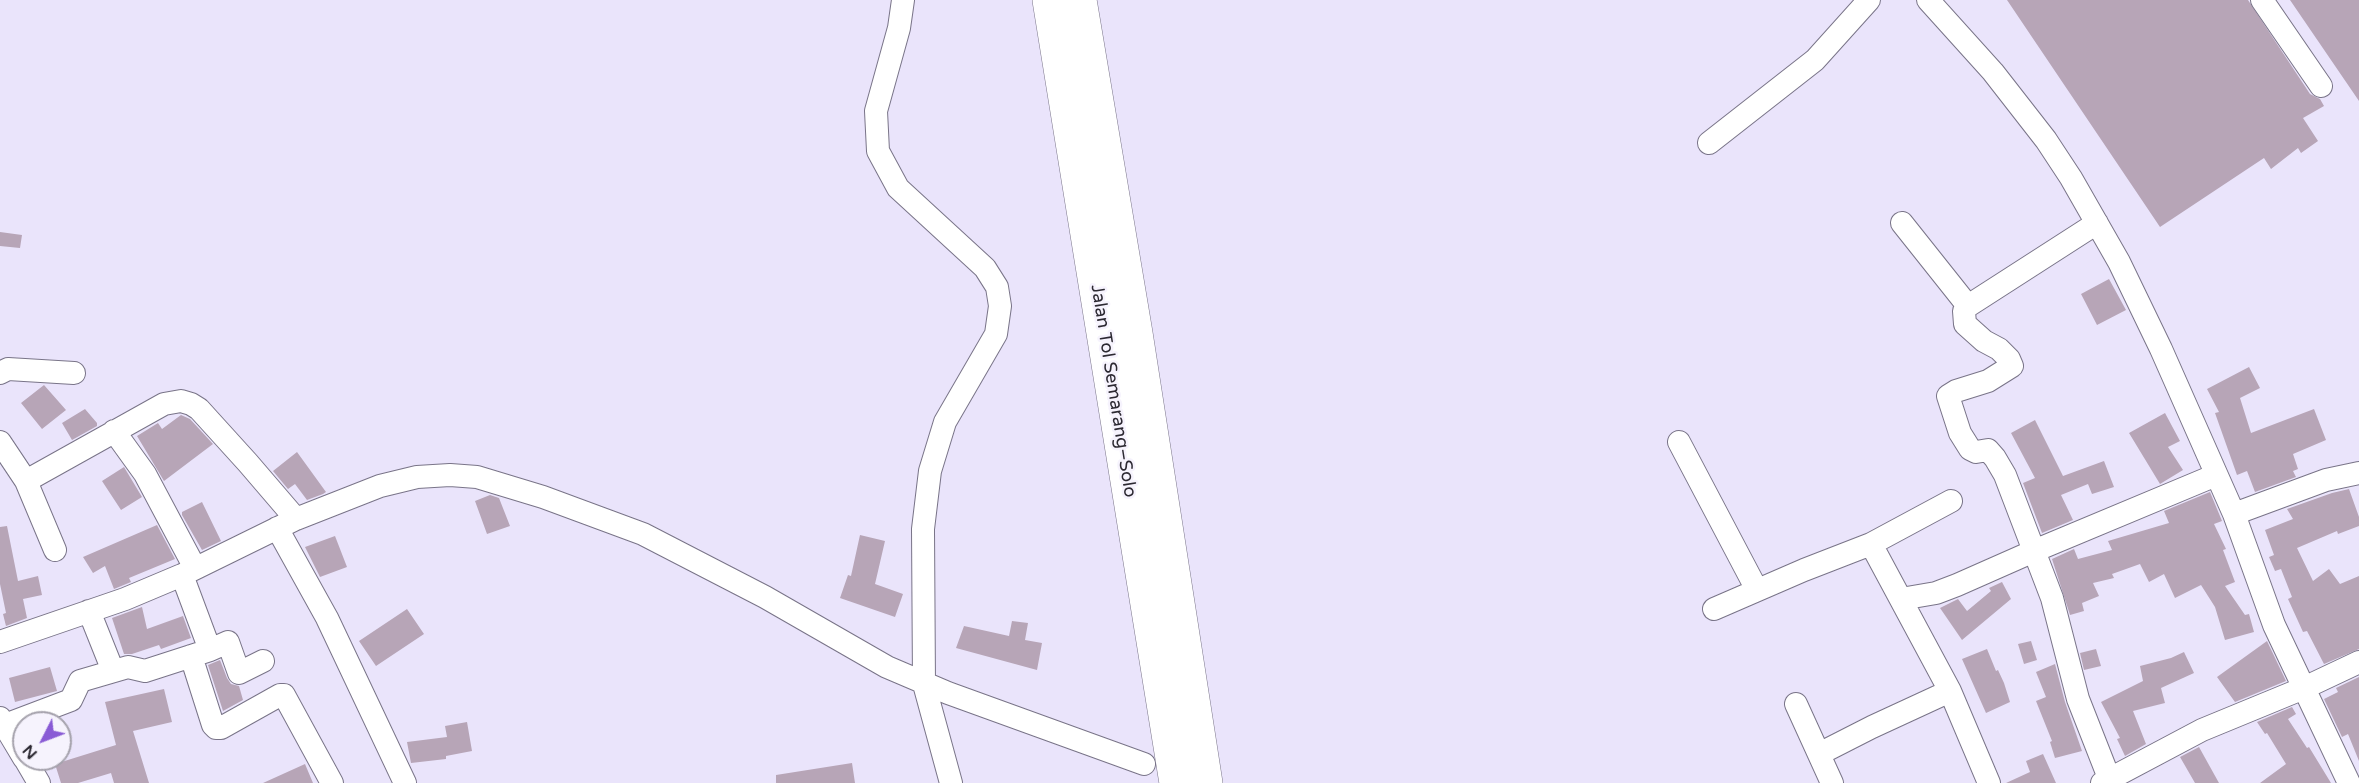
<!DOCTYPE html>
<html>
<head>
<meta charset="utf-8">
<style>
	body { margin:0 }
	#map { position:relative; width:2359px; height:783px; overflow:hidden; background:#eae4fb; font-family:"Varela Round",sans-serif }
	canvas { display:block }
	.north { position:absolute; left:12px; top:711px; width:60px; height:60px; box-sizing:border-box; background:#f6f3fd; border:2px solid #a5a2ac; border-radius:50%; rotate:228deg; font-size:16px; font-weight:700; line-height:24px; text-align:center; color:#2c2932 }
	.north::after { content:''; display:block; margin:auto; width:21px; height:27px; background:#895bd5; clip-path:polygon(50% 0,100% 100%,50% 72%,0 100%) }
</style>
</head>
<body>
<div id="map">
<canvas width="2359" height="783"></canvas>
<div class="north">N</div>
</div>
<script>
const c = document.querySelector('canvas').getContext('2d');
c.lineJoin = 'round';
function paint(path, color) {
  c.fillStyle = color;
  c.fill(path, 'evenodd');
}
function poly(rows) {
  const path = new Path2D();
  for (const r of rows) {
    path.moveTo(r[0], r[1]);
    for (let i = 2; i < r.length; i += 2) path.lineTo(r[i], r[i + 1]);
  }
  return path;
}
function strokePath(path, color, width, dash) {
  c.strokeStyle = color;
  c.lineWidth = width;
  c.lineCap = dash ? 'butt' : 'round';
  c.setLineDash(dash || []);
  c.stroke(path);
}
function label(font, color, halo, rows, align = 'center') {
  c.font = font + ' "Varela Round",sans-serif';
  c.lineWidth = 5;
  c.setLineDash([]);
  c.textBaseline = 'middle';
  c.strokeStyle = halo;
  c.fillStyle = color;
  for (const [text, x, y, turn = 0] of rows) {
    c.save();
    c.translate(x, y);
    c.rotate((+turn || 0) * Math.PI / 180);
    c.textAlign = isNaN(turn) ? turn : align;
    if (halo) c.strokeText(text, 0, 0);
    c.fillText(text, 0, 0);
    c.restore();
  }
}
paint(poly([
	[2007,0,2248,0,2310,94,2320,99,2324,106,2303,118,2318,141,2301,153,2298,148,2271,169,2264,158,2160,227],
	[2290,0,2359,0,2359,101],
	[0,232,22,235,20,248,0,246],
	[2109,279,2126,310,2097,325,2081,294],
	[2249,367,2260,388,2240,398,2251,433,2314,409,2326,440,2293,454,2298,469,2293,471,2296,477,2255,492,2247,471,2237,475,2215,413,2219,412,2207,389],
	[44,385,66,410,42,429,21,403],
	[85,409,97,423,97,426,72,440,62,423],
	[2165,413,2180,441,2168,447,2183,470,2160,484,2129,433],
	[181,415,190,419,213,444,164,481,137,436,158,423,162,429],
	[2035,420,2063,476,2104,461,2114,487,2092,494,2088,484,2061,495,2073,520,2042,533,2023,483,2035,478,2011,433],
	[297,452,326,492,323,494,307,500,295,484,288,489,273,471],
	[124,467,142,497,121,510,102,481],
	[2349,489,2359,517,2359,526,2338,534,2337,531,2297,548,2313,581,2329,569,2340,584,2359,576,2359,649,2324,664,2307,631,2303,632,2288,599,2292,597,2281,569,2275,571,2269,557,2274,555,2265,530,2293,519,2287,509,2332,493],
	[2210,492,2222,521,2214,524,2226,549,2223,550,2235,582,2225,586,2245,615,2249,614,2254,632,2225,640,2215,607,2201,585,2175,598,2164,574,2149,582,2140,564,2112,574,2114,578,2093,583,2099,596,2082,603,2084,611,2070,615,2052,559,2074,549,2078,559,2112,550,2108,541,2169,523,2164,511],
	[490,495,499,498,510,526,487,534,475,501],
	[202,502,221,541,202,550,182,515,182,512],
	[157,525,175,559,129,578,131,582,114,589,105,566,93,573,83,557],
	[7,526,18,581,38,576,42,595,23,599,27,618,6,626,3,614,6,613,0,584,0,527],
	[860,535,885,541,875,584,903,594,895,617,840,598,848,575,851,576],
	[335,536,347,567,320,577,305,547],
	[2002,582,2011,599,1962,640,1940,608,1958,599,1967,611,1991,591,1989,588],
	[142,607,147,629,183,616,191,638,161,649,159,645,132,654,124,654,112,618],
	[407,609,424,634,376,666,359,641],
	[1012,621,1028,623,1025,640,1042,643,1037,670,956,648,964,626,1009,636],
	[2031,641,2037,660,2024,664,2018,644],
	[2267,641,2286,681,2235,702,2217,677],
	[1987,649,1996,671,1998,670,2004,683,2010,702,1986,713,1962,659],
	[2096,649,2101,666,2084,670,2080,653],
	[2184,652,2194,673,2161,688,2165,703,2133,711,2146,744,2125,756,2117,739,2120,738,2101,702,2143,681,2140,666,2171,658],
	[220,660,227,678,231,684,239,686,243,700,223,711,208,665],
	[2055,664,2065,702,2082,751,2055,758,2050,742,2052,741,2036,701,2046,697,2036,672],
	[50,667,57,691,15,702,9,678],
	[2359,677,2359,761,2348,734,2342,737,2324,699,2338,692,2336,688],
	[164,689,172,722,133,731,149,783,114,783,111,773,78,783,61,783,55,764,116,745,105,702],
	[2292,707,2296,714,2288,719,2307,748,2309,747,2331,783,2260,783,2286,764,2267,733,2265,734,2257,722],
	[467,722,472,751,446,756,446,759,411,763,407,742,447,737,445,726],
	[2199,747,2219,783,2195,783,2180,757],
	[2043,754,2056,783,2006,783,2030,772,2026,761],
	[852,763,855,783,776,783,776,775],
	[305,764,313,783,263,783]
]), '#b7a5b7');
const minor = poly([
	[903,0,899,28,876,111,878,151,898,188,985,268,997,287,1000,306,996,334,945,422,930,471,923,529,924,684,951,783],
	[1928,0,1993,72,2046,140,2071,178,2119,262,2161,349,2234,514,2274,625,2349,783],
	[2262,0,2321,86],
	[1709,143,1815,60,1869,0],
	[1902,223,1968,306],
	[2097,223,1968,306,1964,311,1965,324,1984,341,1999,349,2009,359,2012,366,1988,381,1956,391,1948,396,1960,433,1970,449,1976,452,1988,450,1995,458,2005,475,2052,598,2078,699,2111,783],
	[0,373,8,369,74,373],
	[114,431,145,474,195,568],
	[0,442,26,481,164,404,181,401,191,404,199,409,248,463,296,519],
	[1679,442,1757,590],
	[26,481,55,550],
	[2234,514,2326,480,2359,473],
	[277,528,327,618,405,783],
	[1871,544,1951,501],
	[1901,599,1936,593,1957,585,2034,551,2216,475],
	[1714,609,1804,570,1871,544,1950,691,1989,783],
	[89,611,113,671],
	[0,642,125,599,182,575,296,519,380,486,417,477,450,475,477,477,543,497,643,534,765,597,887,667,948,693,1144,764],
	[210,650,228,642,239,673,263,661],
	[191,656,213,725,216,728,221,728,280,695,284,695,332,783],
	[1796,704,1832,783],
	[0,718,24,758],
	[5,725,71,700,80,681,128,667,145,671,210,650,182,575],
	[1819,754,1872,727,1950,691],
	[25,759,39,783],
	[2102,783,2202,730,2304,688,2359,662]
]);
const highway = poly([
	[1049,0,1176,783],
	[1080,0,1136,333,1206,783]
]);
strokePath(minor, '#797488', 24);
strokePath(highway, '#797488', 34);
strokePath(minor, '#fff', 22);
strokePath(highway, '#fff', 33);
label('18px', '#2c2932', '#f6f3fd', [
	["Jalan Tol Semarang–Solo",1113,391,81]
]);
</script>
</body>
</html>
